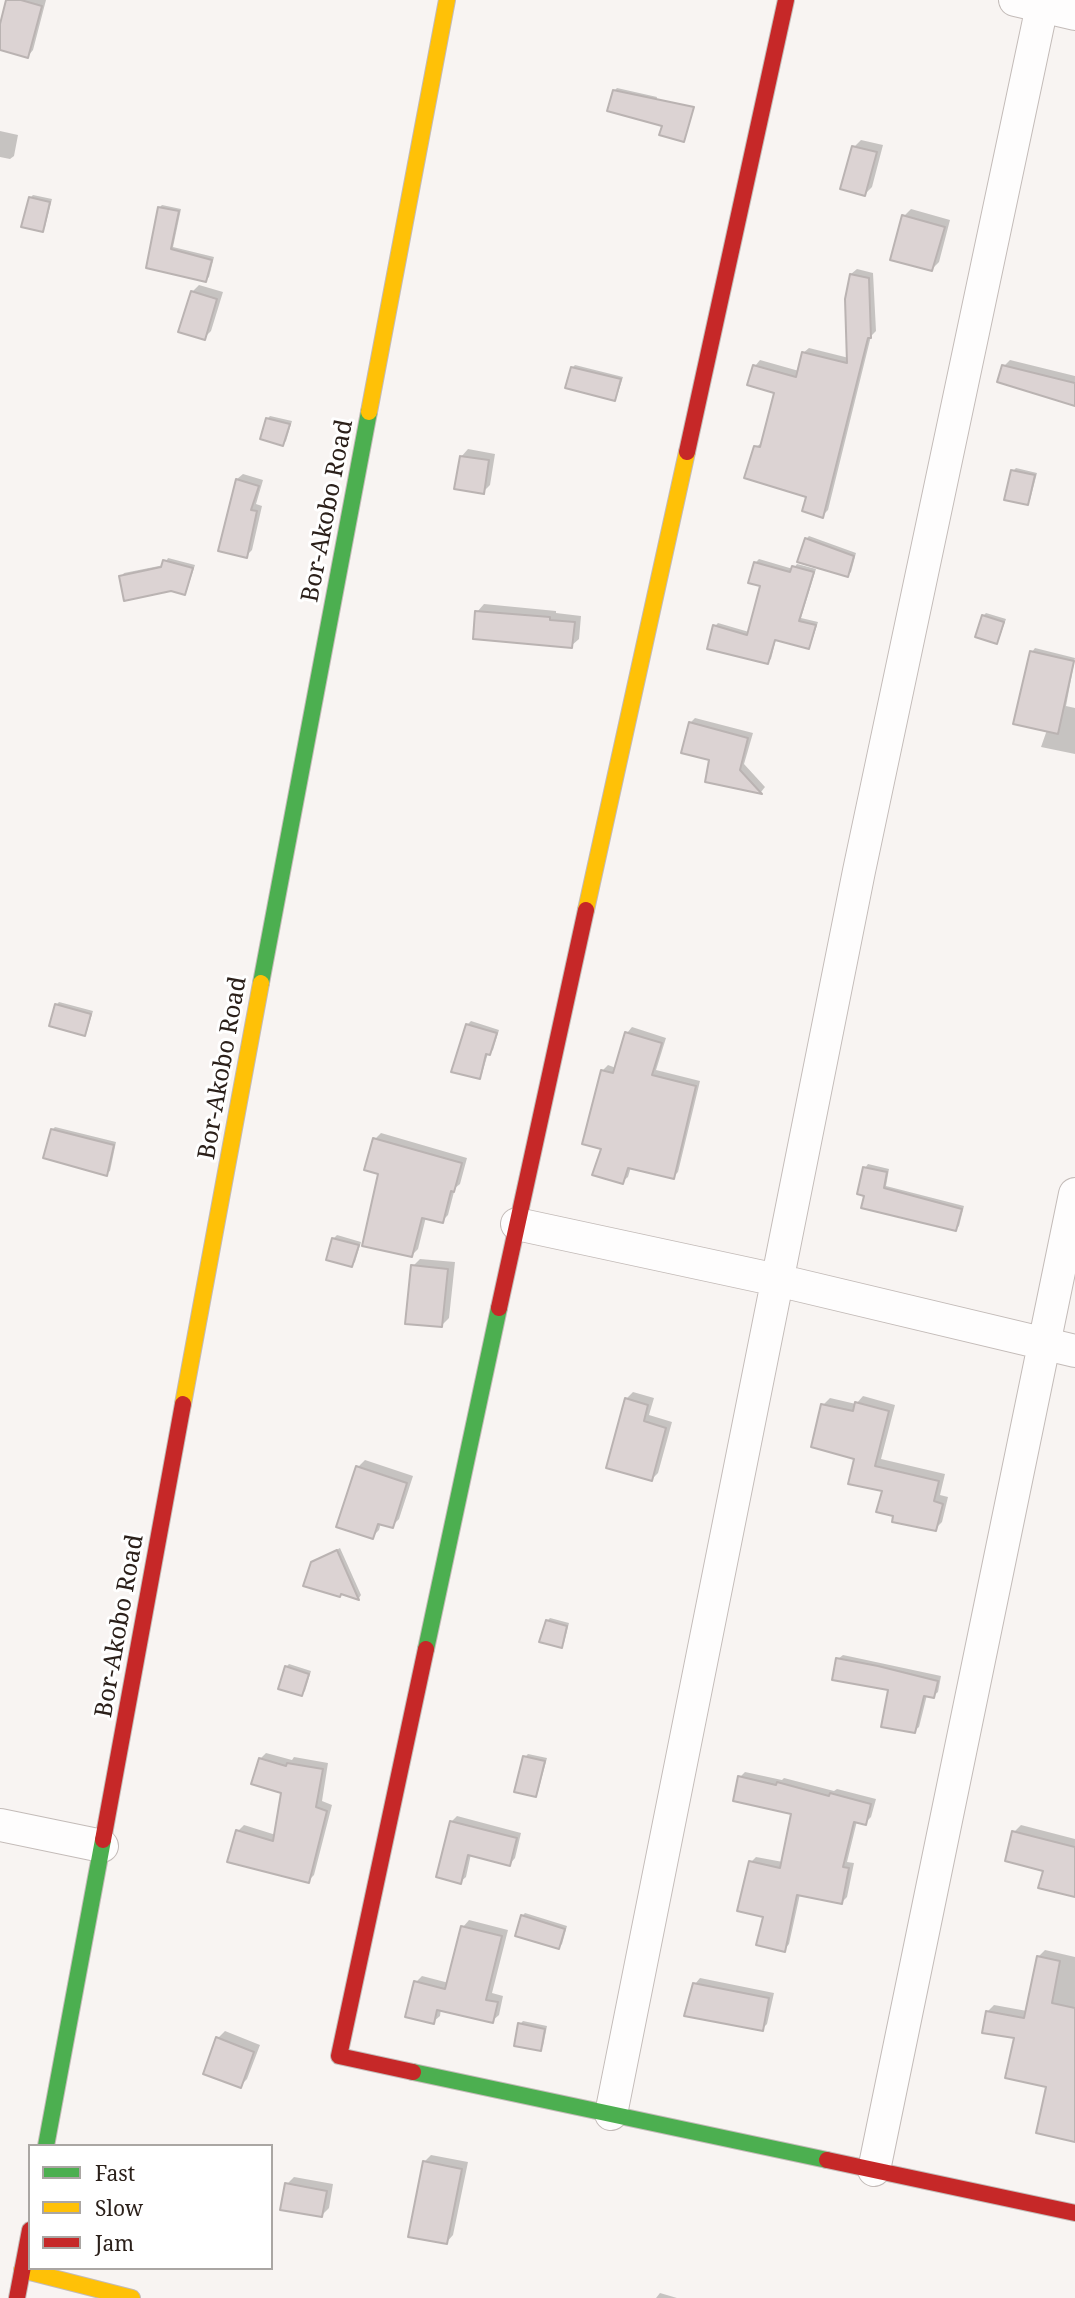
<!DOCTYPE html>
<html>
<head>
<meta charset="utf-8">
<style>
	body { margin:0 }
	#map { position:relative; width:1075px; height:2298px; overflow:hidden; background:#f8f4f2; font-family:"Noto Serif",serif }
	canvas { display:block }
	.legend { position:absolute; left:28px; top:2144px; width:245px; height:126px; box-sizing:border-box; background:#fff; border:2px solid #aaa6a3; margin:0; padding:9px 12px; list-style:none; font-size:21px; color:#2b201a }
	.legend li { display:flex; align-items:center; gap:14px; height:35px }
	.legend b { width:35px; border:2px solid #aaa6a3 }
</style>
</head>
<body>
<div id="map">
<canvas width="1075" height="2298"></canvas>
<ul class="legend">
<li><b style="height:9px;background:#4caf50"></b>Fast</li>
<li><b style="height:9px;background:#ffc107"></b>Slow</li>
<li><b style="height:9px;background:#c62828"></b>Jam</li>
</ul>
</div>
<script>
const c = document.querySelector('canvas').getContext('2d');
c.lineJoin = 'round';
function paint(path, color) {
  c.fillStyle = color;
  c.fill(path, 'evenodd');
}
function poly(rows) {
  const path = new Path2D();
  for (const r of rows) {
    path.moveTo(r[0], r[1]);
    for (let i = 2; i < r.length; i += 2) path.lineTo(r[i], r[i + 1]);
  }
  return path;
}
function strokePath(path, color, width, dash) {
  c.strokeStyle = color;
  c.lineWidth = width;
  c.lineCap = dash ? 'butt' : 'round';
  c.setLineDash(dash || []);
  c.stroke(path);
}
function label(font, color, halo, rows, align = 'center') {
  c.font = font + ' "Noto Serif",serif';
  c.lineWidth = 6;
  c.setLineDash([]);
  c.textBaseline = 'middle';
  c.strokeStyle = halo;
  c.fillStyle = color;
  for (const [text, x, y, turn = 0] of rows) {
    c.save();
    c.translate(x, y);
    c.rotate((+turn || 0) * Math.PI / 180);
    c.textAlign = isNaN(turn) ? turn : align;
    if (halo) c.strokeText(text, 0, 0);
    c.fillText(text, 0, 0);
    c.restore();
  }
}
paint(poly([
	[9,0,46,0,33,50,28,56,0,49,0,33],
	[617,88,657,97,652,117,614,91],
	[0,131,18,135,14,156,10,159,0,157],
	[861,140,883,145,872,187,865,194,854,147],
	[33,195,52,199,45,227,42,230,30,198],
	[162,205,181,209,173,247,214,257,209,277,206,280,148,267,159,208],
	[911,209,950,220,939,262,932,269,904,216],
	[857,269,873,273,876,331,871,336,828,510,822,516,808,496,756,447,763,442,776,392,755,366,760,360,799,371,803,353,809,348,849,358,851,274],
	[199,285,223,292,211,331,204,338,192,292],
	[1010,360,1075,376,1075,405,1004,366],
	[575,365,623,377,617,396,614,399,572,368],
	[270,416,292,421,286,441,283,444,267,419],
	[468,449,495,454,490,485,483,492,461,457],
	[1016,468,1037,473,1030,500,1027,503,1013,471],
	[243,474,263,480,256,504,262,506,252,550,246,556,237,479],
	[809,536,856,553,851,572,848,575,806,539],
	[168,558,195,565,187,590,184,593,121,577,124,573,164,565],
	[759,559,793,569,797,564,816,569,801,618,818,622,811,644,808,647,776,639,771,659,767,662,715,626,718,623,749,632,762,585,750,582,756,562],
	[484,604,556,611,556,613,581,616,579,639,571,646,477,612],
	[986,613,1006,619,999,639,996,642,983,616],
	[1035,648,1075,658,1066,706,1075,708,1075,754,1041,747,1047,730,1032,652],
	[695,718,753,733,744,764,765,787,761,792,707,781,711,758,690,723],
	[59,1002,93,1011,87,1031,84,1034,56,1005],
	[471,1021,499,1030,493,1050,488,1053,482,1074,479,1077,467,1025],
	[632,1027,666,1038,656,1070,700,1081,678,1172,673,1177,631,1167,628,1177,622,1182,603,1148,602,1071,608,1065,616,1068,627,1033],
	[55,1127,116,1142,110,1171,106,1174,52,1130],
	[381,1133,467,1158,460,1184,455,1188,448,1215,442,1221,426,1217,418,1249,412,1255,380,1173,375,1139],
	[868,1164,889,1169,886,1186,964,1206,959,1226,956,1229,866,1194,865,1168],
	[337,1235,361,1242,355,1262,352,1265,328,1259,334,1238],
	[420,1259,455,1262,449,1318,442,1325,413,1266],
	[633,1392,654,1398,649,1415,672,1422,658,1473,652,1479,626,1399],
	[863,1396,895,1405,881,1459,945,1474,940,1495,948,1497,942,1522,935,1529,895,1515,884,1489,856,1457,823,1405,830,1398,856,1404],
	[365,1460,413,1476,399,1519,392,1526,381,1523,379,1530,372,1537,358,1467],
	[340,1548,361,1595,359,1598,342,1593,312,1563],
	[550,1618,569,1623,564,1643,561,1646,547,1621],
	[843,1655,941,1676,938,1692,933,1696,927,1695,919,1727,914,1731,890,1688,838,1659],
	[289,1664,311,1671,305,1691,302,1694,286,1667],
	[266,1753,292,1760,294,1757,328,1763,322,1801,332,1805,314,1875,308,1881,238,1831,244,1825,276,1835,283,1792,260,1759],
	[528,1754,547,1758,538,1792,535,1796,525,1757],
	[745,1772,782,1780,784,1778,834,1791,837,1789,876,1799,871,1817,865,1823,857,1821,847,1862,854,1863,847,1897,842,1902,800,1894,789,1944,784,1950,765,1915,751,1862,756,1857,783,1862,793,1812,740,1777],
	[457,1816,521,1833,515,1858,510,1864,471,1854,466,1877,460,1882,452,1821],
	[1021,1825,1075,1839,1075,1895,1045,1869,1014,1832],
	[525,1913,567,1926,562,1944,559,1947,522,1916],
	[469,1920,508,1930,492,1993,503,1996,499,2015,492,2021,441,2009,440,2016,433,2022,416,1982,422,1976,449,1983,463,1927],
	[1045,1950,1075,1957,1075,2140,1048,2086,1016,2037,987,2012,994,2005,1027,2011,1038,1957],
	[700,1978,774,1993,767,2024,762,2029,695,1984],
	[523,2021,547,2026,543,2046,540,2049,520,2024],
	[225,2031,260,2045,247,2079,240,2086,218,2038],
	[431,2155,468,2162,453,2235,446,2243,424,2162],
	[294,2177,333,2184,329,2208,322,2215,287,2184],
	[660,2293,677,2298,656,2298]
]), '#0003');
const building = poly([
	[6,0,21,0,42,6,28,58,0,50,0,24,6,0],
	[613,90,694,107,684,142,659,135,662,126,607,111,613,90],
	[852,146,877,152,865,196,840,189,852,146],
	[29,197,50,202,43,232,21,227,29,197],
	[158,207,179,211,171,249,212,260,206,282,146,268,158,207],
	[902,215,945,227,932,271,890,260,902,215],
	[850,274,869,278,871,338,868,338,823,518,802,511,806,497,744,478,754,446,760,447,774,393,747,385,753,365,796,377,802,352,847,363,845,299,850,274],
	[191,291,217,299,205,340,178,332,191,291],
	[1002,365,1075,383,1075,406,997,382,1002,365],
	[571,367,621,379,615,401,565,388,571,367],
	[266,418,290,424,283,446,260,439,266,418],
	[460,456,489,460,484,494,454,489,460,456],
	[1011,470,1035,475,1028,505,1004,500,1011,470],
	[236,479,259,486,251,510,257,511,247,558,218,551,236,479],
	[805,538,854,556,848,577,797,562,805,538],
	[163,560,193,568,185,595,171,591,124,601,119,576,161,567,163,560],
	[754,562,790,572,792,566,814,572,799,621,816,625,809,649,775,640,768,664,707,649,713,625,747,635,760,586,748,583,754,562],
	[475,611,550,617,550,620,575,622,572,648,473,639,475,611],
	[982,615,1004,622,997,644,975,637,982,615],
	[1030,651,1074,661,1058,734,1013,724,1030,651],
	[689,722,748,738,740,770,762,794,705,782,709,760,681,753,689,722],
	[55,1004,91,1014,85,1036,49,1026,55,1004],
	[466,1024,497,1033,490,1055,486,1054,480,1079,451,1072,466,1024],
	[625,1032,662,1043,652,1075,696,1086,674,1179,628,1168,623,1184,592,1175,601,1149,582,1144,601,1070,613,1073,625,1032],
	[51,1129,114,1145,107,1176,43,1158,51,1129],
	[373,1138,462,1163,454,1192,451,1191,443,1223,422,1218,412,1257,362,1246,378,1174,364,1170,373,1138],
	[863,1167,887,1172,884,1188,962,1209,956,1231,861,1208,864,1196,857,1194,863,1167],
	[332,1238,359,1245,352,1267,326,1260,332,1238],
	[411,1265,448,1269,442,1327,405,1324,411,1265],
	[625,1398,648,1405,644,1421,666,1428,652,1481,606,1468,625,1398],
	[855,1402,889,1411,875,1466,939,1481,934,1501,943,1504,936,1531,892,1522,893,1516,876,1512,882,1491,848,1484,854,1459,811,1447,821,1404,853,1411,855,1402],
	[356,1466,407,1483,393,1528,378,1524,373,1539,336,1527,356,1466],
	[337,1550,359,1600,341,1594,340,1597,303,1586,311,1562,337,1550],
	[546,1620,567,1626,562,1648,539,1642,546,1620],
	[836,1658,878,1666,938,1681,934,1698,924,1696,915,1733,881,1727,888,1690,832,1680,836,1658],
	[285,1666,309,1674,302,1696,278,1689,285,1666],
	[523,1756,545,1761,536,1797,514,1792,523,1756],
	[259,1758,286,1766,287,1763,323,1769,316,1807,327,1811,309,1883,227,1862,236,1830,273,1841,281,1793,251,1784,259,1758],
	[738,1776,776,1785,777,1782,829,1796,830,1793,871,1804,866,1825,854,1822,843,1867,849,1868,842,1904,797,1895,785,1952,756,1945,763,1917,737,1911,749,1861,780,1868,791,1814,733,1801,738,1776],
	[450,1821,517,1838,510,1866,468,1855,461,1884,436,1877,450,1821],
	[1012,1831,1075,1847,1075,1897,1038,1888,1043,1871,1005,1861,1012,1831],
	[521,1915,565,1929,559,1949,515,1936,521,1915],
	[461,1926,502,1936,486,2000,498,2002,493,2023,437,2010,434,2024,405,2017,414,1981,445,1989,461,1926],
	[1037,1956,1060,1961,1052,2003,1075,2008,1075,2142,1036,2133,1046,2087,1005,2078,1014,2038,982,2033,986,2011,1024,2018,1037,1956],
	[693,1983,769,1998,763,2031,684,2016,693,1983],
	[518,2023,545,2029,541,2051,514,2046,518,2023],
	[216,2037,254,2052,241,2088,203,2074,216,2037],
	[423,2161,462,2169,447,2244,408,2237,423,2161],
	[285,2183,327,2191,322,2217,280,2210,285,2183]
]);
paint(building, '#dcd3d3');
strokePath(building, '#bab3b2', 2);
const street = poly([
	[1015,0,1075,14],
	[517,1224,777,1280,1075,1351],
	[0,1825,102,1846],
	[611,2114,859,871,1042,6],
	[874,2170,1075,1194]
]);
const fast = poly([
	[261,983,369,412],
	[426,1649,499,1308],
	[413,2072,827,2160],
	[46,2146,103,1840]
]);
const slow = poly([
	[369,412,447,0],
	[586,910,687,452],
	[183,1404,261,983],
	[22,2270,132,2298]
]);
const jam = poly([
	[687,452,786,0],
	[499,1308,586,910],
	[103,1840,183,1404],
	[413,2072,339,2056,426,1649],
	[827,2160,1075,2213],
	[17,2298,30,2230]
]);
strokePath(street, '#c3bbb8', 34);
strokePath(fast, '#c3bbb8', 18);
strokePath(slow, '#c3bbb8', 18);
strokePath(jam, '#c3bbb8', 18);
strokePath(street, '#fefdfd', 32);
strokePath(fast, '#4caf50', 16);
strokePath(slow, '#ffc107', 16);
strokePath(jam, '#c62828', 16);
label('24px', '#2b201a', '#fff', [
	["Bor-Akobo Road",328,511,-79],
	["Bor-Akobo Road",223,1068,-80],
	["Bor-Akobo Road",120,1626,-80]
]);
</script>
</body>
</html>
